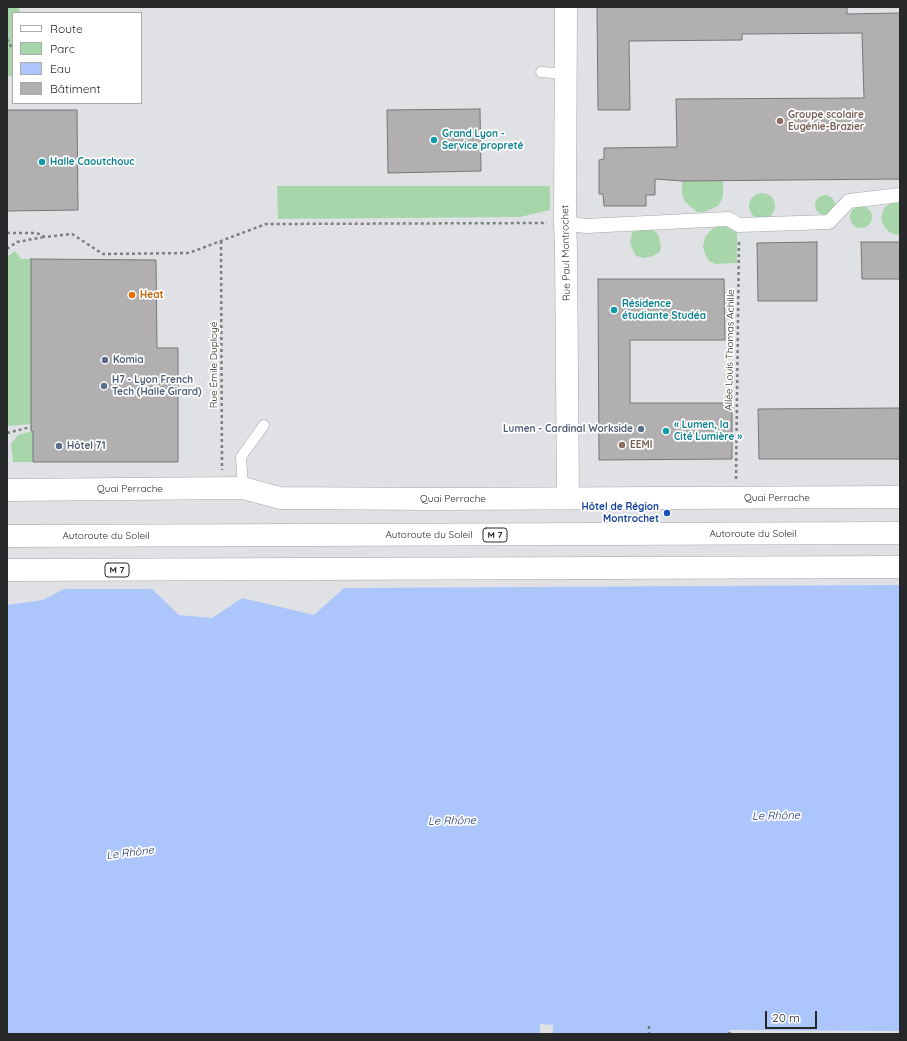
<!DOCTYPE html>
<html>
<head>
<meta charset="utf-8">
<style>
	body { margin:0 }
	#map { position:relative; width:907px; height:1041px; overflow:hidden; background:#e0e1e4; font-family:Quicksand,sans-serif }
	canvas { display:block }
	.frame { position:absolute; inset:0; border:8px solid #272829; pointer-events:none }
	.legend { position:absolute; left:12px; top:12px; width:130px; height:92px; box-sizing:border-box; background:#fff; border:1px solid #a9a9a9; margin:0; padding:5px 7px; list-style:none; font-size:12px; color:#272829 }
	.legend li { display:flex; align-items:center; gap:8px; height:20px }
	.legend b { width:20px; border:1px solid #a9a9a9 }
	.scale { position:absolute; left:765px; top:1011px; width:52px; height:18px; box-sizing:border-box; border:2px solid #272829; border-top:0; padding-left:5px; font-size:12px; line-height:14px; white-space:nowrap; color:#272829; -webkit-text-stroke:3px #fff; paint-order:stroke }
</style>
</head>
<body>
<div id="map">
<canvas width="907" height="1041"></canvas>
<div class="frame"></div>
<ul class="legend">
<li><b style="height:5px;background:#fff"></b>Route</li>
<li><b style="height:11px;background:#a8d6ab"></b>Parc</li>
<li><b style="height:11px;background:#acc6fc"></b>Eau</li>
<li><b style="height:11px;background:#b2afb0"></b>Bâtiment</li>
</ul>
<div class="scale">20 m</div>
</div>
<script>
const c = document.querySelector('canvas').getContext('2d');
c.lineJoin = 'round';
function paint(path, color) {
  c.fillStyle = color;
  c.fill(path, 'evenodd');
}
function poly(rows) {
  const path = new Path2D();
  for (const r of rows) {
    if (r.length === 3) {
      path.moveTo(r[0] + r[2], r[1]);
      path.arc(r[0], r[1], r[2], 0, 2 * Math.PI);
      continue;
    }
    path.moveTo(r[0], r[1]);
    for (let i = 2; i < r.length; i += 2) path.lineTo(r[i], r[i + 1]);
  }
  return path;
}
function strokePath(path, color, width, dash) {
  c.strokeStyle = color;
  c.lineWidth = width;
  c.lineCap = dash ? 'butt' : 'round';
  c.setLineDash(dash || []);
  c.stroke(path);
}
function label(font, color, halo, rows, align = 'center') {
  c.font = font + ' Quicksand,sans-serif';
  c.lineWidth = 3.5;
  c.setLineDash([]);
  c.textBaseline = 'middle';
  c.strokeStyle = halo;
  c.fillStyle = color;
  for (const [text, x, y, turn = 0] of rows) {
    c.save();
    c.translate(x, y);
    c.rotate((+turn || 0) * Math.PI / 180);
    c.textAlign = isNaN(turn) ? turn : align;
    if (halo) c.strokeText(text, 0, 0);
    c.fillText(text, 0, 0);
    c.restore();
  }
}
paint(poly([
	[7,7,18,7,21,13,13,13,13,76,7,76],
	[682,181,723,181,723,197,718,206,704,212,697,212,685,202,682,194],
	[277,186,550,186,550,210,520,217,278,219],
	[762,206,13],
	[825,205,10],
	[893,202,900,202,900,235,894,234,889,232,882,223,881,218,884,208],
	[861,217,11],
	[722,225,731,226,737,231,737,263,715,264,709,261,705,254,703,247,705,237,712,229],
	[638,229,653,229,658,234,661,246,660,252,653,256,644,258,636,256,631,246,630,241,632,233],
	[15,251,21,259,31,259,31,424,9,426,7,425,7,257],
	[33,431,33,462,13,462,11,444,18,435]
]), '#a8d6ab');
paint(poly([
	[900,585,900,1031,729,1030,728,1034,553,1034,553,1025,540,1024,540,1034,7,1034,7,605,43,600,64,589,152,589,179,615,212,618,242,598,314,615,344,588]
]), '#acc6fc');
const building = poly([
	[597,7,847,7,847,14,900,13,900,179,682,181,655,179,655,195,646,195,646,206,604,206,603,194,599,194,599,160,604,159,604,148,677,147,676,99,864,98,862,33,742,34,742,40,629,41,630,110,598,110,597,7],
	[480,109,481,171,388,173,387,110,480,109],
	[7,110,77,110,78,210,7,211,7,110],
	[817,242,817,301,758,301,757,243,817,242],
	[861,242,900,242,900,279,862,279,861,242],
	[31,259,156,260,157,348,178,348,178,462,33,462,33,431,31,431,31,259],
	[598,279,724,279,725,340,630,340,630,403,732,403,732,459,599,460,598,279],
	[900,408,900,459,759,459,758,409,900,408]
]);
paint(building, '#b2afb0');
strokePath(building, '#787576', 1);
const service = poly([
	[541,72,565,74],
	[243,488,241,457,264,425]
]);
const pedestrian = poly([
	[565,223,586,226,728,219,739,225,829,222,849,201,900,195]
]);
const tertiary = poly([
	[566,7,565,223,566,248,568,498],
	[7,490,243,488,280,498,432,499,900,497]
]);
const trunk = poly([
	[7,536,900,533],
	[7,570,900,567]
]);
strokePath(service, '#a4a5a8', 11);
strokePath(pedestrian, '#a4a5a8', 15);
strokePath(tertiary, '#a4a5a8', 23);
strokePath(trunk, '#a4a5a8', 23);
strokePath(poly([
	[7,39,13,50],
	[7,233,37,233,45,237,72,234,103,254,189,253,266,224,547,223],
	[221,241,222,470],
	[7,249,17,242,44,237],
	[7,433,31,427],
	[736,479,739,240],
	[649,1026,649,1034],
	[728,1033,733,1034]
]), '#7d7e80', 2.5, [3, 3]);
strokePath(service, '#fff', 10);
strokePath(pedestrian, '#fff', 14);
strokePath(tertiary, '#fff', 22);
strokePath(trunk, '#fff', 22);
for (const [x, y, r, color] of [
	[780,121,4,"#8d6e63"],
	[434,140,4,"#0f9aa8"],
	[42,162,4,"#0f9aa8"],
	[132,295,4,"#e8710a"],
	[614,310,4,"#0f9aa8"],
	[105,360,4,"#5c6f8a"],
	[104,386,4,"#5c6f8a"],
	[641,429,4,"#5c6f8a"],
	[666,431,4,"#0f9aa8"],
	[622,445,4,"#8d6e63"],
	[59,446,4,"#5c6f8a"],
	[667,513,4,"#1a4fb4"]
]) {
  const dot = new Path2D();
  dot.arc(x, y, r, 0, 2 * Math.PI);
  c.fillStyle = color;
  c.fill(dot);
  strokePath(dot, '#fff', 1.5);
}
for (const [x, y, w] of [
	[495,535,24],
	[117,570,24]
]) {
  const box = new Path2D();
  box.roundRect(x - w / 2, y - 7, w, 14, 3);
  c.fillStyle = '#fff';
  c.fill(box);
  strokePath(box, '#272829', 1);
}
label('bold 9px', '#272829', null, [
	["M 7",495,535],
	["M 7",117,570]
]);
label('bold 10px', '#785e54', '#fff', [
	["Groupe scolaire",788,115],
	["Eugénie-Brazier",788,127],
	["EEMI",630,445]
], 'left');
label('bold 10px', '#0d838f', '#fff', [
	["Grand Lyon -",442,134],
	["Service propreté",442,146],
	["Halle Caoutchouc",50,162],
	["Résidence",622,304],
	["étudiante Studéa",622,316],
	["« Lumen, la",674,425],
	["Cité Lumière »",674,437]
], 'left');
label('10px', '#272829', '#fff', [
	["Rue Paul Montrochet",566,253,-91],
	["Allée Louis Thomas Achille",730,350,-89],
	["Rue Émile Duployé",214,365,-90],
	["Quai Perrache",130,489],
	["Quai Perrache",777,498],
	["Quai Perrache",453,499],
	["Autoroute du Soleil",753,534],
	["Autoroute du Soleil",429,535],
	["Autoroute du Soleil",106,536]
]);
label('bold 10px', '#c56008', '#fff', [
	["Heat",140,295]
], 'left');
label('bold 10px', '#4e5e75', '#fff', [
	["Komia",113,360],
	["H7 - Lyon French",112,380],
	["Tech (Halle Girard)",112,392],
	["Lumen - Cardinal Workside",633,429,"right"],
	["Hôtel 71",67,446]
], 'left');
label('bold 10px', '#164399', '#fff', [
	["Hôtel de Région",659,507],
	["Montrochet",659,519]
], 'right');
label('italic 11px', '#17316d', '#fff', [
	["Le Rhône",776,816,-1],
	["Le Rhône",452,821,-1],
	["Le Rhône",130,853,-7]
]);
</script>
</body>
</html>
